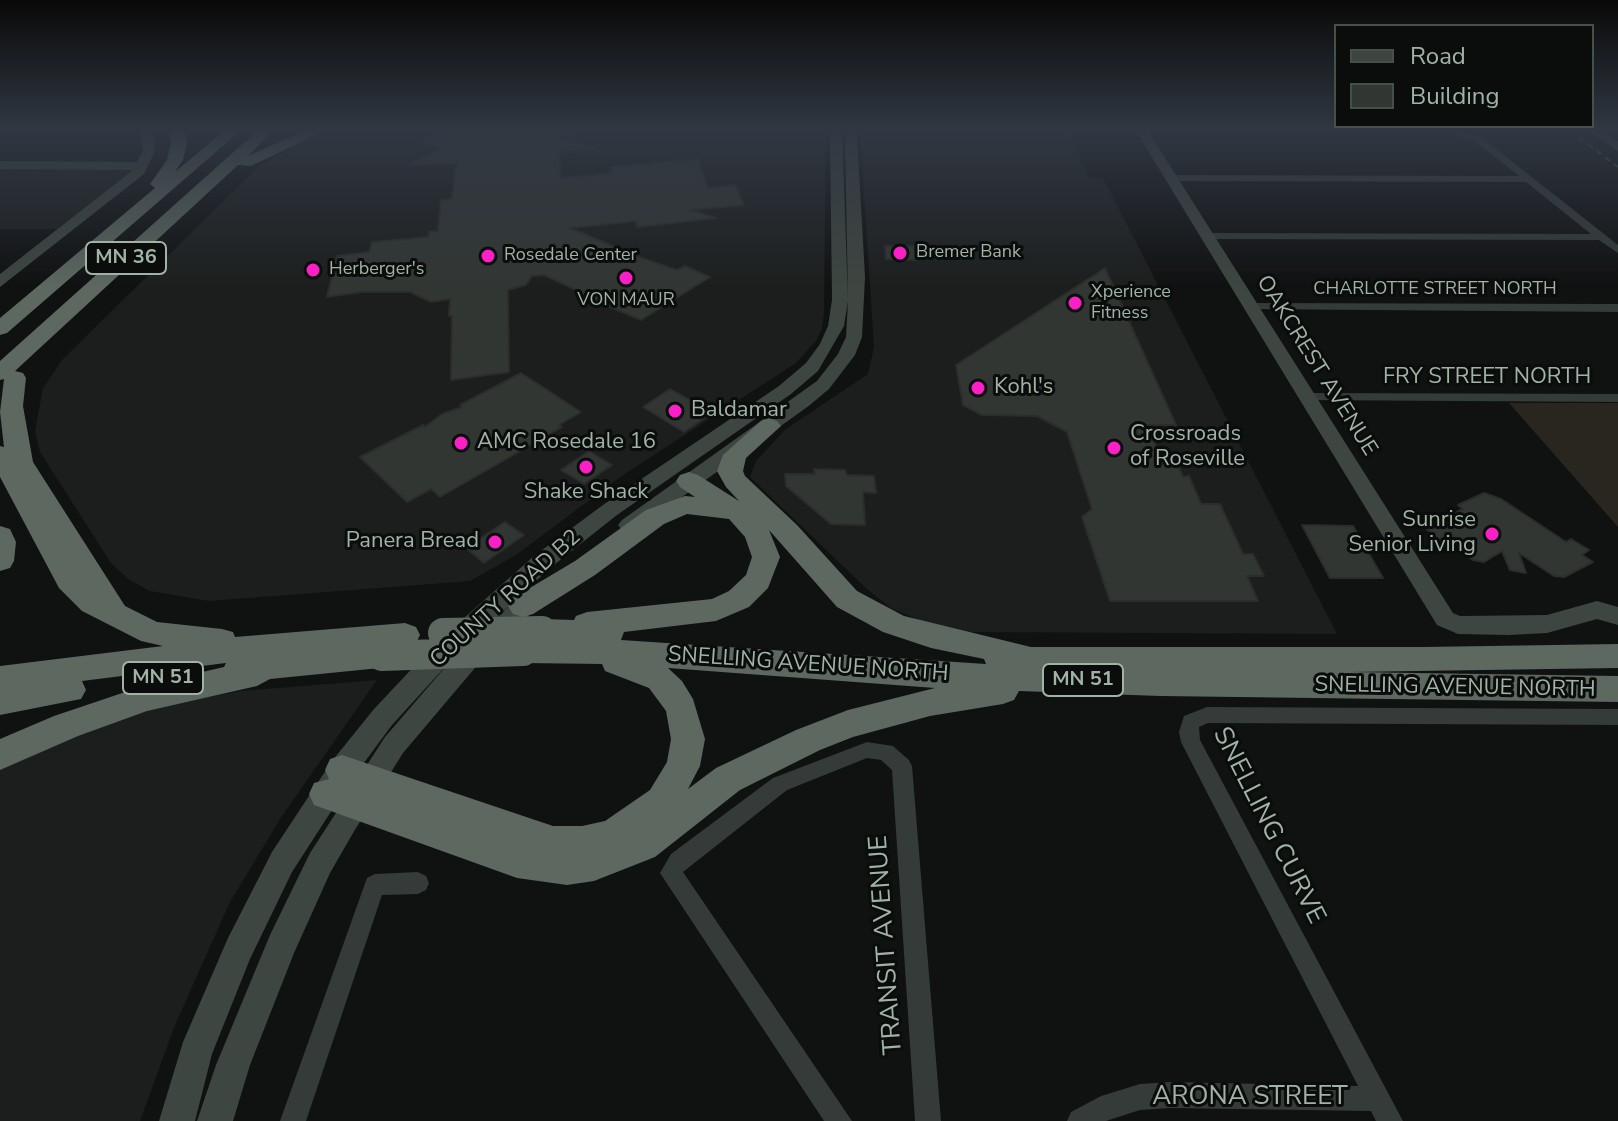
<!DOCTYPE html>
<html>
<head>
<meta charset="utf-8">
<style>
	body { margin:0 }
	#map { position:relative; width:1618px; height:1121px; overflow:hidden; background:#101111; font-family:"Nunito Sans",sans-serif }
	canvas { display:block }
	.legend { position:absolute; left:1334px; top:24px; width:260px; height:104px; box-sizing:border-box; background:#0b0c0c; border:2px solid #474f49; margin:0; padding:10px 14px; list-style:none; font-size:24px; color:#a0b3a5 }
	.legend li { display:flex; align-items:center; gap:16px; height:40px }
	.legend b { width:40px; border:2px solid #474f49 }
</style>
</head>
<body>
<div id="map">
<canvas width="1618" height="1121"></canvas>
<ul class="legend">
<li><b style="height:10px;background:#3e4641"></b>Road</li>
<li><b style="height:22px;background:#323633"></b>Building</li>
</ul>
</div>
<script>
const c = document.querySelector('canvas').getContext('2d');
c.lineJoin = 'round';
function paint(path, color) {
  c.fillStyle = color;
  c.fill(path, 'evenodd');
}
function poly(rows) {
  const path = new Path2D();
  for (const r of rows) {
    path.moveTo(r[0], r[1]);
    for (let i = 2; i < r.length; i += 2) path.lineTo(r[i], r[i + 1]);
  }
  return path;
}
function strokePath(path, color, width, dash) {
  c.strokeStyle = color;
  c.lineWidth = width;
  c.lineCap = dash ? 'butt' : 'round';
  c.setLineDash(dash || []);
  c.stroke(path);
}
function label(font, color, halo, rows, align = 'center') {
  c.font = font + ' "Nunito Sans",sans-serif';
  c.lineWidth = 6;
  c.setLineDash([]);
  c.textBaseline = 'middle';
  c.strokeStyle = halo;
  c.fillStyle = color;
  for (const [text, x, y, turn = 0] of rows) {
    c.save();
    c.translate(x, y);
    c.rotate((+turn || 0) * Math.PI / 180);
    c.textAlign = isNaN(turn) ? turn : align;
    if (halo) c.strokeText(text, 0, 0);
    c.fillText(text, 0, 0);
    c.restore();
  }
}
paint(poly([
	[826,131,824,312,822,329,816,341,796,363,623,475,516,555,470,581,209,601,150,591,128,579,111,563,40,452,35,431,43,388,62,360,259,166,301,142,331,131],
	[860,131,1068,131,1089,178,1103,178,1337,634,971,632,933,626,891,608,868,590,750,477,756,461,786,429,868,374,874,347],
	[0,168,132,169,132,171,57,229,0,229],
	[377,680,282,816,230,902,175,1025,140,1121,0,1121,0,767,69,736,155,707,241,691]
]), '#1c1e1d');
paint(poly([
	[1509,403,1618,403,1618,527]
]), '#292620');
const building = poly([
	[456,131,574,131,561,138,597,149,559,153,561,178,612,173,611,167,698,159,708,188,735,185,744,205,690,210,717,218,637,227,636,221,570,228,639,257,677,270,685,266,710,277,641,320,575,292,578,291,544,275,532,276,526,285,508,290,509,372,451,380,452,316,449,316,450,299,431,302,410,292,362,292,327,297,337,256,369,252,372,242,428,237,429,232,438,231,441,200,452,199,456,163,408,165,444,148,420,140,435,133,456,131],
	[885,246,914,246,916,260,886,259,885,246],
	[1105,268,1176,425,1147,425,1163,463,1178,465,1183,477,1189,476,1201,504,1220,504,1243,554,1253,554,1264,576,1247,576,1258,601,1110,601,1082,517,1092,509,1067,432,1037,416,982,415,963,405,956,365,1105,268],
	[521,373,581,412,559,425,562,427,440,497,431,489,407,502,360,457,423,425,425,427,442,414,462,407,460,405,521,373],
	[670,389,704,408,698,412,706,417,684,432,643,407,670,389],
	[589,451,612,465,584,484,561,470,589,451],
	[814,469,845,470,847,475,874,476,876,493,863,492,865,525,831,524,786,486,785,474,815,474,814,469],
	[1484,493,1501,499,1566,542,1571,539,1589,550,1582,555,1593,562,1564,577,1554,576,1519,553,1526,573,1510,570,1502,551,1484,562,1473,560,1437,538,1421,524,1433,515,1441,521,1463,509,1458,505,1484,493],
	[505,522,524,535,484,563,466,548,505,522],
	[1302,525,1353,526,1383,578,1330,578,1302,525]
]);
paint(building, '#323633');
strokePath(building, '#2a2d2c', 2);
paint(poly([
	[1446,131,1460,131,1481,137,1618,245,1618,253,1599,240,1207,239,1202,236,1207,233,1591,234,1526,182,1171,181,1166,178,1171,175,1519,176,1475,141,1446,131],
	[1251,303,1618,304,1618,312,1247,309,1245,307,1251,303],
	[1307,393,1618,394,1618,402,1302,400,1302,394,1307,393],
	[1207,707,1618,709,1618,725,1208,723,1199,727,1200,740,1403,1121,1376,1121,1371,1111,1170,1108,1140,1110,1106,1121,1067,1121,1071,1112,1101,1096,1140,1084,1170,1082,1358,1086,1181,742,1179,732,1184,716,1207,707],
	[867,742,893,746,909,760,912,766,941,1121,915,1121,892,770,881,760,867,758,787,790,683,872,852,1121,824,1121,660,873,671,854,773,778,867,742],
	[418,872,426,876,429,883,426,890,418,894,382,895,306,1121,280,1121,367,878,375,874,418,872]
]), '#353b38');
paint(poly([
	[141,131,153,131,155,151,144,174,0,287,0,274,133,170,0,169,0,161,137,162,143,151,141,131],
	[830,131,842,131,848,299,845,136,851,132,857,136,865,277,862,337,855,355,829,389,810,405,636,530,622,530,618,525,622,520,817,381,838,354,846,337,848,301,844,326,818,371,791,394,617,515,550,568,480,633,527,590,535,587,543,590,546,596,543,602,480,662,403,753,353,833,330,873,294,953,250,1065,233,1121,197,1121,216,1065,270,935,310,853,385,737,460,650,455,656,392,725,352,779,292,872,250,959,212,1054,195,1121,159,1121,183,1042,228,938,272,852,332,761,374,709,437,642,534,556,603,505,779,386,806,363,820,344,828,326,832,300,830,131],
	[1136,131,1148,131,1453,613,1460,616,1547,615,1597,601,1618,607,1618,625,1597,619,1547,633,1509,635,1458,634,1437,625,1136,131],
	[1589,131,1603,131,1618,141,1618,151,1589,131]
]), '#3e4641');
paint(poly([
	[169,131,185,131,187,142,183,160,175,172,224,131,240,131,7,333,0,335,0,318,155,188,150,184,167,160,171,142,169,131],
	[257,131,273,131,248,156,304,131,324,131,251,166,238,165,15,371,23,373,26,378,23,406,33,462,125,606,157,622,222,629,233,632,235,637,405,623,416,627,420,635,416,643,391,648,395,656,391,665,380,668,270,679,257,686,147,711,78,736,0,770,0,739,54,716,146,685,224,667,226,663,82,681,86,690,81,699,0,715,0,666,163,646,141,641,82,611,59,588,0,477,0,446,4,447,0,412,4,379,0,380,0,361,257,131],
	[769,418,777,421,781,426,746,458,743,471,745,476,797,525,857,591,904,616,1031,647,1423,647,1618,644,1618,668,1350,672,1618,676,1618,702,1160,696,1019,691,1014,700,1003,704,930,716,853,737,820,750,740,790,655,857,594,881,567,885,517,878,314,805,309,794,314,783,329,779,325,770,330,759,342,755,553,826,582,826,605,821,650,790,667,762,671,739,666,711,649,688,605,671,602,664,523,663,512,660,508,651,512,642,531,639,527,631,531,623,542,619,574,620,576,616,587,612,712,599,729,591,746,575,752,557,745,537,729,519,687,514,664,524,595,575,533,614,523,617,513,614,508,606,513,598,575,561,646,510,685,496,695,497,680,487,676,481,680,475,689,472,698,475,739,501,726,487,717,471,723,455,761,421,769,418],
	[769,530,837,607,883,632,931,648,984,659,986,664,621,640,624,632,716,621,749,607,768,588,780,557,769,530],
	[668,668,935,688,848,710,796,730,716,768,688,789,700,766,705,739,693,699,682,681,668,668],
	[0,526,10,529,16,542,14,561,10,568,0,571,0,526]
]), '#5c6860');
strokePath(poly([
	[1570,131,1618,167]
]), '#4c5550', 2, [6, 5]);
strokePath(poly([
	[443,633,542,631],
	[382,656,523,651]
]), '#5c6860', 30);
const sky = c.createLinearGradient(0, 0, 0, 288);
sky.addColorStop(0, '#090909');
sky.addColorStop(0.45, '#313843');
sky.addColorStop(1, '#31384300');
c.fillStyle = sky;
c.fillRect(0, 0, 1618, 288);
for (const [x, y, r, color] of [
	[900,253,8,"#fa1fc7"],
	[488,256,8,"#fa1fc7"],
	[313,270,8,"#fa1fc7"],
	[626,278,8,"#fa1fc7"],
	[1075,303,8,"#fa1fc7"],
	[978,388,8,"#fa1fc7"],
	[675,411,8,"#fa1fc7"],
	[461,443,8,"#fa1fc7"],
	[1114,448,8,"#fa1fc7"],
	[586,467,8,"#fa1fc7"],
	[1492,534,8,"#fa1fc7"],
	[495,542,8,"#fa1fc7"]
]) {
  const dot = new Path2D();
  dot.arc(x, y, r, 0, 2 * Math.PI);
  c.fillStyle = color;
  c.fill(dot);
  strokePath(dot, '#0b0c0c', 3);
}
label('18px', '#a0b3a5', '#0b0c0c', [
	["Bremer Bank",916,253],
	["Rosedale Center",504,256],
	["Herberger's",329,270],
	["Xperience",1091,293],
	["Fitness",1091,314],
	["VON MAUR",626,301,"center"]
], 'left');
label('18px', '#a0b3a5', '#0b0c0c', [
	["CHARLOTTE STREET NORTH",1435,290]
]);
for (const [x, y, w] of [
	[126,258,80],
	[163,678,80],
	[1083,680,80]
]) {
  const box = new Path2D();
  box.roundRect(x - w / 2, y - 16, w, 32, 6);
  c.fillStyle = '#0b0c0c';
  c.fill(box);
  strokePath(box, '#a0b3a5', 2);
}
label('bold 20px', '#a0b3a5', null, [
	["MN 36",126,258],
	["MN 51",163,678],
	["MN 51",1083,680]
]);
label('22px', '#a0b3a5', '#0b0c0c', [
	["OAKCREST AVENUE",1316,366,58],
	["FRY STREET NORTH",1487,378],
	["COUNTY ROAD B2",506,599,-42],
	["SNELLING AVENUE NORTH",808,665,4],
	["SNELLING AVENUE NORTH",1455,688,1]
]);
label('22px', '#a0b3a5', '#0b0c0c', [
	["Kohl's",994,388],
	["Baldamar",691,411],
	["Crossroads",1130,435],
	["of Roseville",1130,460],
	["AMC Rosedale 16",477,443],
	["Shake Shack",586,493,"center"],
	["Sunrise",1476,521,"right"],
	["Senior Living",1476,546,"right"],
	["Panera Bread",479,542,"right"]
], 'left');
label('26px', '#a0b3a5', '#0b0c0c', [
	["SNELLING CURVE",1268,826,63],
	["TRANSIT AVENUE",887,945,-94],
	["ARONA STREET",1250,1098]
]);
</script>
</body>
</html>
